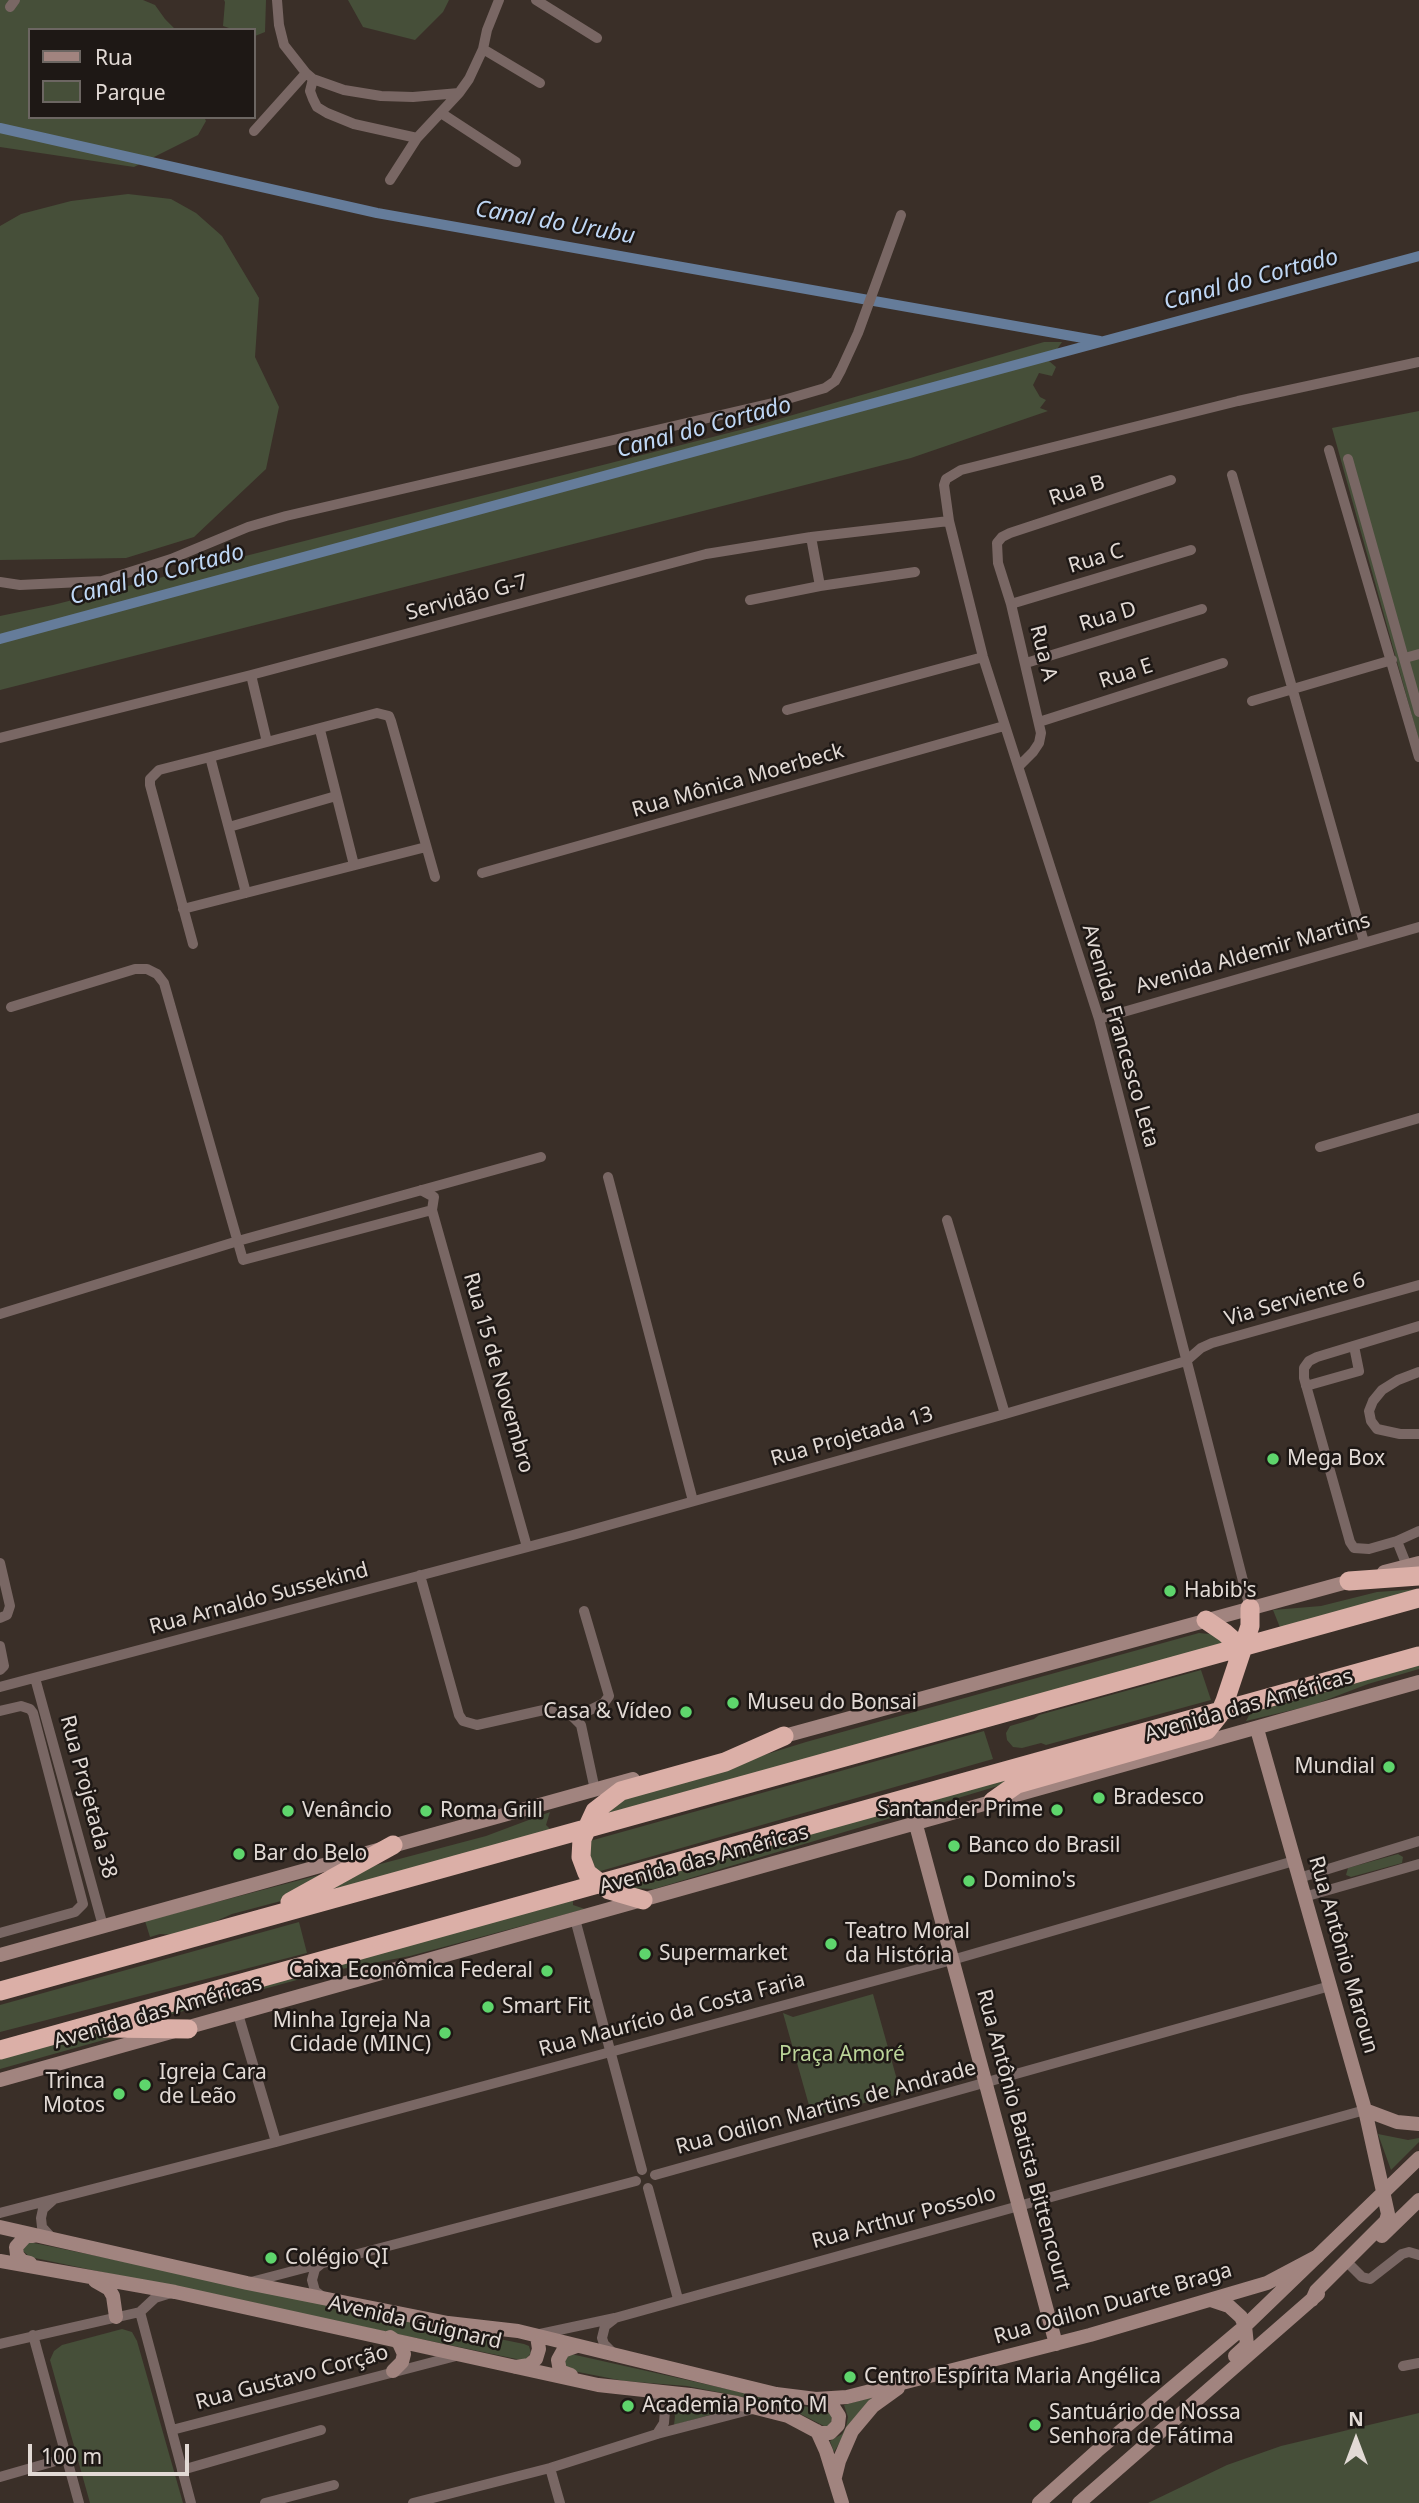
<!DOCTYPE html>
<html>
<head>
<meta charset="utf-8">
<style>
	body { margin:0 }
	#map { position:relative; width:1419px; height:2503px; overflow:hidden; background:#3a2f28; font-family:"Noto Sans",sans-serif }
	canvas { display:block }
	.legend { position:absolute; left:28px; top:28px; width:228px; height:91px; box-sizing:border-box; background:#1e1815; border:2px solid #6c6662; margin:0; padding:9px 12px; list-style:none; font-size:21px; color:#e2dad5 }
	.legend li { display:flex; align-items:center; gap:14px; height:35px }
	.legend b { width:35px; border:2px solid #6c6662 }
	.north { position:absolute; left:1321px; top:2405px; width:70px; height:70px; -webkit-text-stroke:5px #1e1815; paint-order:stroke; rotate:0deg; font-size:19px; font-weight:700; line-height:28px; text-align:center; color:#e2dad5 }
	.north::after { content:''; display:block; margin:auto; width:24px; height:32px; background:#e2dad5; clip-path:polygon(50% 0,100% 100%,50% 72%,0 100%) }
	.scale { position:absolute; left:28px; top:2444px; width:161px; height:32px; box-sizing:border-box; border:4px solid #e2dad5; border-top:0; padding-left:9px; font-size:21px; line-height:24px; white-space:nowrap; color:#e2dad5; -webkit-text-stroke:5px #1e1815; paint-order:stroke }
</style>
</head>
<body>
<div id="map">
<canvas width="1419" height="2503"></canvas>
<ul class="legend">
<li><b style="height:9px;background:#a1847f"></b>Rua</li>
<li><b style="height:19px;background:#464f39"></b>Parque</li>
</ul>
<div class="north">N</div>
<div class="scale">100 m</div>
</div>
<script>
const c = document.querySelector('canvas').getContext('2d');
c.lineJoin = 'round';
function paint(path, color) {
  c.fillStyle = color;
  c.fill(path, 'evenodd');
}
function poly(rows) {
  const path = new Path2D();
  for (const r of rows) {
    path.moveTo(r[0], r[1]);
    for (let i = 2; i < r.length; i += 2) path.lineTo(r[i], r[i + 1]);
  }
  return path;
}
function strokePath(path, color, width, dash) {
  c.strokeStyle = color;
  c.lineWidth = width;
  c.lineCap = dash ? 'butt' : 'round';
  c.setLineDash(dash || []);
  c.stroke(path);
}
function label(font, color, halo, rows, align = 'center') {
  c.font = font + ' "Noto Sans",sans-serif';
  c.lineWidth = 5;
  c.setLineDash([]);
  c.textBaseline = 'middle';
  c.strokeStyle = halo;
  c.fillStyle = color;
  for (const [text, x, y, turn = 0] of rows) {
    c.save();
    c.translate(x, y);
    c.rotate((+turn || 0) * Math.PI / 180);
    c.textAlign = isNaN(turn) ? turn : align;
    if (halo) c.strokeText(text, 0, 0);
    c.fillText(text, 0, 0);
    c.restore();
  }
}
paint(poly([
	[0,0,143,0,155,5,165,19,176,30,30,30,30,117,204,117,206,121,198,135,134,167,0,147],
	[224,0,266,0,265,32,255,36,254,30,235,30,223,26,225,2],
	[348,0,449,0,443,12,415,40,363,27],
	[128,194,171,199,196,213,222,236,259,298,255,357,279,407,266,469,194,537,126,558,0,560,0,226,21,214,71,201],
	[1044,342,1062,342,1049,361,1056,367,1052,376,1039,373,1033,385,1040,397,1046,400,1040,408,1048,411,911,458,0,690,0,616,53,605,748,428],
	[1419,411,1419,741,1332,428],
	[1419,1589,1419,1594,1281,1630,1273,1610,1321,1606,1377,1592],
	[1199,1633,1219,1635,1226,1645,595,1821,622,1799,806,1742],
	[1419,1663,1419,1669,1368,1684,1313,1705,1246,1721,1254,1706],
	[1201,1670,1211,1700,1046,1745,1041,1743,1022,1748,1013,1747,1007,1740,1006,1733,1010,1726,1034,1719,1039,1715],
	[984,1731,993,1759,597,1872,590,1863,586,1842],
	[1028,1777,654,1889,627,1888,616,1884,981,1781],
	[550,1812,546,1825,554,1833,307,1901,369,1867,486,1836],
	[1398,1854,1403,1857,1402,1863,1351,1877,1346,1875,1348,1868],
	[338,1870,281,1901,232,1914,196,1930,178,1935,160,1934,150,1937,145,1921],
	[573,1896,573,1905,585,1909,410,1956,326,1972,136,2024,113,2024],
	[299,1922,307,1953,0,2032,0,2005],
	[873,1994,901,2094,812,2116,783,2013,793,2017],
	[96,2033,118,2036,0,2069,0,2058],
	[1378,2134,1408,2140,1419,2138,1419,2142,1391,2170],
	[29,2242,524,2344,529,2346,531,2353,526,2359,521,2360,30,2257,23,2251,24,2246],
	[122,2329,132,2332,137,2341,183,2503,90,2503,50,2360,54,2351,62,2345],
	[571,2354,830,2412,833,2415,831,2425,826,2427,783,2405,687,2386,624,2381,568,2370,564,2367,564,2358],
	[671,2397,731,2409,674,2425,675,2416,668,2400],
	[869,2398,872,2398,853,2420,834,2452,830,2441,842,2434,846,2427,848,2417,844,2405],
	[1419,2413,1419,2503,1148,2503,1227,2465,1281,2446]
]), '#464f39');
strokePath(poly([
	[0,128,377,213,1100,341],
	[0,639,1419,256]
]), '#657c9a', 10);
strokePath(poly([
	[277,0,279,25,284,45,306,73,313,79,344,90,381,96,413,97,459,93,469,79,483,49,487,30,499,0],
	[536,0,597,38],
	[10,7,15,0],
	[483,49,540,83],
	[313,79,310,91,313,99,317,107,327,113,354,124,417,138],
	[441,113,516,162],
	[254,131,306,73],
	[390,180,417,138,459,93],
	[1329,450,1419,757],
	[1348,459,1419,712],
	[1232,475,1364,942],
	[811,537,820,586,915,572],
	[0,582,20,585,102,581,171,559,248,527,286,516,777,402,825,388,835,381,841,370,858,333,901,215],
	[750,600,820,586],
	[1011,604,1191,550],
	[1405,658,1419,654],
	[1026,663,1202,609],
	[251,675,267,742],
	[1252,701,1392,660],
	[787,710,983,657],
	[1039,722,1223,663],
	[320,730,354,865],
	[0,738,251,675,706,554,811,537,949,521],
	[1019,766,1033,752,1039,743,1041,733,1011,604,998,563,997,543,1002,537,1010,533,1171,480],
	[229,827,336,796],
	[482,873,1004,726],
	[246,893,210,757,377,713,389,716,391,721,435,877],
	[183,909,426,847],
	[193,944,150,785,150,779,159,770,210,757],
	[11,1007,135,969,147,969,157,974,164,983,243,1260,432,1210,434,1197,421,1190],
	[1099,1019,1419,927],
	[1320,1147,1419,1118],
	[608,1177,693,1501],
	[432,1210,527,1547],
	[947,1220,1005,1414],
	[0,1314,238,1241,541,1157],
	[1419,1326,1317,1357,1309,1361,1304,1368,1304,1378,1350,1542,1354,1548,1369,1549,1397,1541,1419,1531],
	[1419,1372,1398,1380,1382,1390,1373,1401,1369,1411,1371,1421,1377,1429,1400,1434,1419,1434],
	[1306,1386,1359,1371,1354,1346],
	[1397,1541,1407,1566],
	[0,1563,10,1606,7,1615,0,1618],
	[420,1575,459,1715,463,1721,477,1725,548,1709,568,1712,581,1725,595,1790],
	[1250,1608,1099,1019,983,657,949,521,944,485,946,479,961,470,1238,401,1419,362],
	[0,1646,4,1666,0,1670],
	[35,1678,103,1926],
	[0,1687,573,1535,1005,1414,1186,1361,1201,1348,1212,1343,1419,1285],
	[0,1711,21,1706,30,1709,33,1713,83,1904,75,1912,0,1933],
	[576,1717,604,1703,609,1696,584,1611],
	[1299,1878,1419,1841],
	[1304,1897,1419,1864],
	[575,1919,642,2170],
	[238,2014,276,2142],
	[655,2175,1330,1986],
	[648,2188,678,2299],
	[0,2213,276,2142,952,1960,1294,1861],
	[52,2238,42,2227,41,2218,43,2209,53,2200],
	[321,2264,315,2269,312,2280,315,2291,323,2297],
	[1350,2265,1362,2277,1370,2279,1402,2254,1409,2252,1419,2255],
	[251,2282,636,2181],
	[140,2312,191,2503],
	[540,2334,615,2318,1365,2110],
	[33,2335,79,2503],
	[0,2344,140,2312,155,2298,171,2293],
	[614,2354,604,2344,602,2338,605,2326,614,2319],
	[1403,2366,1419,2363],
	[648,2392,659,2399,665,2410,664,2423,657,2434],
	[172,2430,456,2356],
	[550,2468,560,2503],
	[182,2470,321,2430],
	[0,2477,66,2458],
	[265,2503,334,2485],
	[413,2503,550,2468,657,2434,753,2409]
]), '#796764', 10);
strokePath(poly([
	[1384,1572,1419,1563],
	[1257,1729,1365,2110,1388,2214,1386,2221,1316,2291,1312,2300],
	[777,1738,1358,1579],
	[916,1825,1056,2344],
	[0,1955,633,1779],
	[0,2080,1419,1682],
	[1365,2110,1397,2122,1419,2124],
	[0,2227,247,2283,448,2323,518,2331,776,2394,816,2399,847,2397,1090,2335,1267,2283,1318,2256],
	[1382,2236,1419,2200],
	[0,2261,175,2292,598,2385,690,2395,737,2403,788,2416,820,2433,830,2433,838,2425,839,2416,832,2405,821,2401],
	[30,2263,22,2261,17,2255,16,2247,26,2236,33,2236],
	[95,2281,109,2289,113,2296,116,2317],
	[1211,2300,1229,2306,1241,2317,1245,2326,1247,2345,1235,2356],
	[390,2337,399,2343,404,2354,402,2362,393,2371],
	[516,2367,529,2365,536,2359,539,2349,537,2336],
	[571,2375,560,2371,558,2360,563,2351,577,2346],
	[817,2431,826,2451,842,2503],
	[835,2477,839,2461,852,2431,873,2406,898,2388],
	[1039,2503,1097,2451,1245,2326,1419,2158],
	[1079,2503,1318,2294]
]), '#a1847f', 14);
strokePath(poly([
	[1349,1581,1419,1576],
	[1206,1620,1225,1633,1242,1648],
	[993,1801,1017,1784,1207,1730,1219,1715,1225,1701,1250,1626,1250,1608],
	[643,1900,609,1890,587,1873,581,1857,582,1839,595,1811,621,1791,725,1762,784,1736],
	[290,1902,393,1845],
	[0,1991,1419,1598],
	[104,2028,188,2029],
	[0,2050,1419,1656]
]), '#dbafa7', 19);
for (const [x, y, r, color] of [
	[1273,1459,7,"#5ed56c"],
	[1170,1591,7,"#5ed56c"],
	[733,1703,7,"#5ed56c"],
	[686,1712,7,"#5ed56c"],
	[1389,1767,7,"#5ed56c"],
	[1099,1798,7,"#5ed56c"],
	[1057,1810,7,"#5ed56c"],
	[288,1811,7,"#5ed56c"],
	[426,1811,7,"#5ed56c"],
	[954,1846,7,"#5ed56c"],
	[239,1854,7,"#5ed56c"],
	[969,1881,7,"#5ed56c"],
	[831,1944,7,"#5ed56c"],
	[645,1954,7,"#5ed56c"],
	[547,1971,7,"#5ed56c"],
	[488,2007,7,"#5ed56c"],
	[445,2033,7,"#5ed56c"],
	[145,2085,7,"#5ed56c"],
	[119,2094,7,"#5ed56c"],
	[271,2258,7,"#5ed56c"],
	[850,2377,7,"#5ed56c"],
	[628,2406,7,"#5ed56c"],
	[1035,2425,7,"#5ed56c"]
]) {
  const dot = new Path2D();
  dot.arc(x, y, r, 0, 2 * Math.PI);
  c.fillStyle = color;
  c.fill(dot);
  strokePath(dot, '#1e1815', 2.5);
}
label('21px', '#e2dad5', '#1e1815', [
	["Rua B",1077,491,-18],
	["Rua C",1096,559,-17],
	["Servidão G-7",467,598,-15],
	["Rua D",1108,617,-17],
	["Rua A",1043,653,76],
	["Rua E",1126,674,-18],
	["Rua Mônica Moerbeck",738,781,-16],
	["Avenida Aldemir Martins",1253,954,-16],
	["Avenida Francesco Leta",1120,1036,74],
	["Via Serviente 6",1295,1300,-16],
	["Rua 15 de Novembro",498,1373,74],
	["Rua Projetada 13",852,1437,-16],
	["Rua Arnaldo Sussekind",259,1599,-15],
	["Avenida das Américas",1249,1706,-16],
	["Rua Projetada 38",88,1797,75],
	["Avenida das Américas",704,1860,-15],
	["Rua Antônio Maroun",1343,1955,74],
	["Avenida das Américas",158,2013,-16],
	["Rua Maurício da Costa Faria",672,2015,-15],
	["Rua Odilon Martins de Andrade",826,2108,-15],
	["Rua Antônio Batista Bittencourt",1023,2140,75],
	["Rua Arthur Possolo",904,2218,-15],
	["Rua Odilon Duarte Braga",1113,2304,-16],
	["Avenida Guignard",415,2323,13],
	["Rua Gustavo Corção",292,2378,-15]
]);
label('21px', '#e2dad5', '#1e1815', [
	["Mega Box",1287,1459],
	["Habib's",1184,1591],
	["Museu do Bonsai",747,1703],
	["Casa & Vídeo",672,1712,"right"],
	["Mundial",1375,1767,"right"],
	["Bradesco",1113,1798],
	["Santander Prime",1043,1810,"right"],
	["Venâncio",302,1811],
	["Roma Grill",440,1811],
	["Banco do Brasil",968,1846],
	["Bar do Belo",253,1854],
	["Domino's",983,1881],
	["Teatro Moral",845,1932],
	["da História",845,1956],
	["Supermarket",659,1954],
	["Caixa Econômica Federal",533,1971,"right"],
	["Smart Fit",502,2007],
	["Minha Igreja Na",431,2021,"right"],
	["Cidade (MINC)",431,2045,"right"],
	["Igreja Cara",159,2073],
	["de Leão",159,2097],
	["Trinca",105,2082,"right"],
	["Motos",105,2106,"right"],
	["Colégio QI",285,2258],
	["Centro Espírita Maria Angélica",864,2377],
	["Academia Ponto M",642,2406],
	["Santuário de Nossa",1049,2413],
	["Senhora de Fátima",1049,2437]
], 'left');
label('21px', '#bad398', '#1e1815', [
	["Praça Amoré",842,2055]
]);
label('italic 23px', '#bfd7f5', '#1e1815', [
	["Canal do Urubu",555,223,10],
	["Canal do Cortado",1251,280,-15],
	["Canal do Cortado",704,428,-15],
	["Canal do Cortado",157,575,-15]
]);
</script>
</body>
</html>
